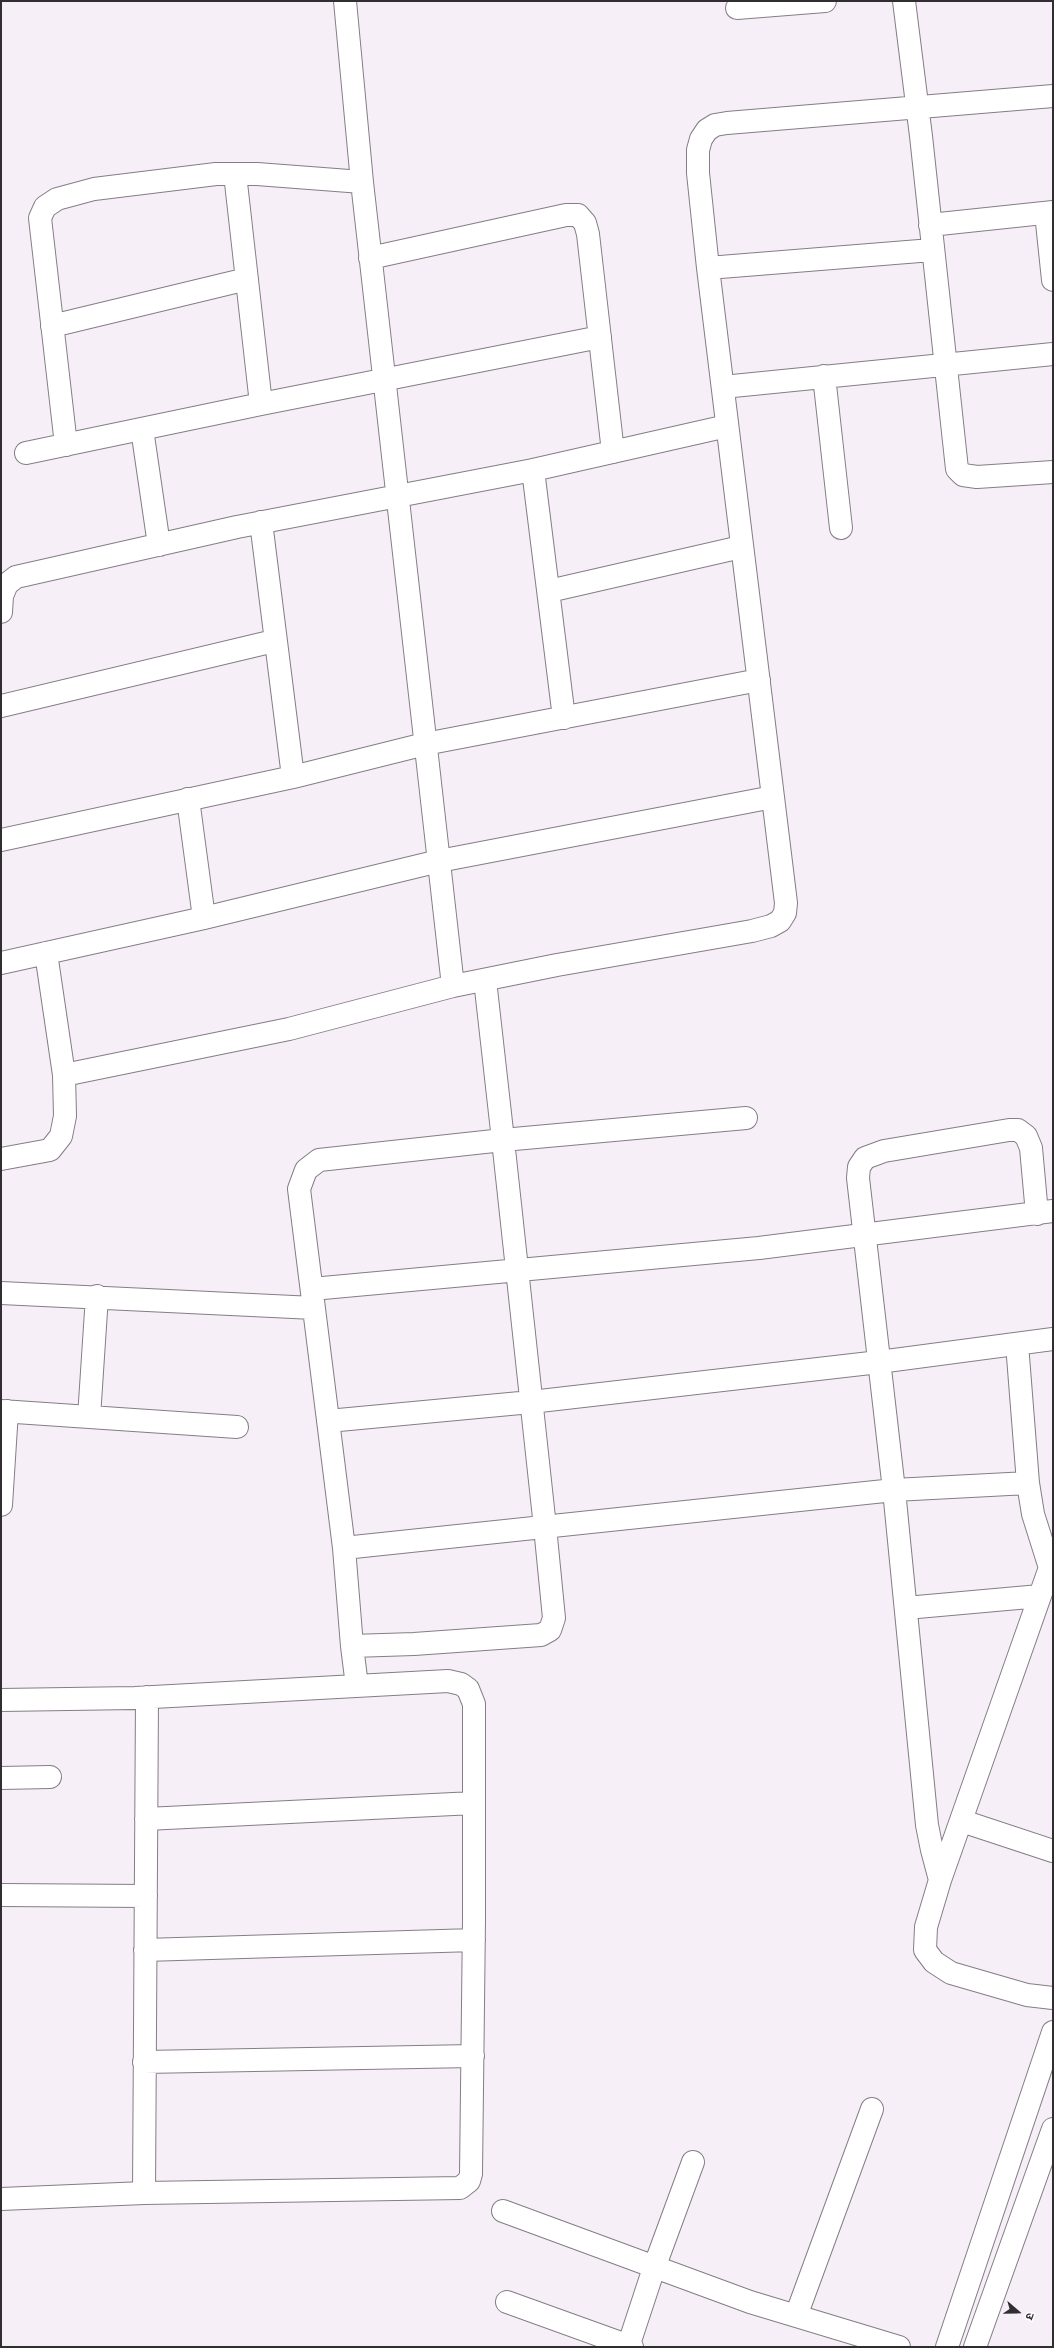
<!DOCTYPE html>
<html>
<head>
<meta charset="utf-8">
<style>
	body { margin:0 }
	#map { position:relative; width:1054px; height:2348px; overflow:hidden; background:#f7eff7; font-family:Raleway,"Noto Sans Devanagari",sans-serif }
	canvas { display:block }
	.frame { position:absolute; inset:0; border:2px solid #312e31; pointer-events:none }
	.north { position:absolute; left:998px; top:2292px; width:40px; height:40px; -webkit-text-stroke:3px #fff; paint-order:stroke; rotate:110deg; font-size:11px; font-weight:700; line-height:16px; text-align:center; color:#312e31 }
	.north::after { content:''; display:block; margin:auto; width:14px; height:18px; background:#312e31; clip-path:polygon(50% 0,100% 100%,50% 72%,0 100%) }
</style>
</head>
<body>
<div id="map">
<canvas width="1054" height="2348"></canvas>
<div class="frame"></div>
<div class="north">उ</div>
</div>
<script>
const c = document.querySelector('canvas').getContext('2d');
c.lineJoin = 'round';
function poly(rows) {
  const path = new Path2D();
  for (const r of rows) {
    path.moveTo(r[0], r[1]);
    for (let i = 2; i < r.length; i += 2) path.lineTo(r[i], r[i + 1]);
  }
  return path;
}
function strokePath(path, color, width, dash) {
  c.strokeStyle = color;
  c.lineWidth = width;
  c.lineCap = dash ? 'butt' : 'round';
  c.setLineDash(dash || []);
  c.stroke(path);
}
const minor = poly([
	[345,1,362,182,453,986],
	[904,1,921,136,957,469,963,475,977,477,1053,472],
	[737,8,825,1],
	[235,174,261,404],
	[1046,213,1053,280],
	[930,225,1053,212],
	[370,258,566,215,578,215,585,223,588,234,613,452],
	[708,268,932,250],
	[52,326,247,279],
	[824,376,841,528],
	[723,387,1053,354],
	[142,429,159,545],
	[66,445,40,218,45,207,57,199,94,189,216,174,257,174,362,182],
	[26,453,261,404,600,337],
	[533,470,564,718],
	[261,522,293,777],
	[549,591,741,547],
	[1,612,2,596,7,584,16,577,237,527,533,470,727,426],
	[1,706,274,641],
	[188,799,204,918],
	[1,840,293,777,425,744,759,680],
	[1,963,204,918,439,861,773,797],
	[485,980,503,1140,545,1527,554,1618,550,1630,541,1635,414,1644,352,1646,344,1548,299,1189,306,1170,319,1160,503,1140,746,1118],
	[64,1075,289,1029,453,986,557,965,752,931,771,926,780,921,785,913,786,903,708,268,698,173,698,150,701,139,707,130,715,125,727,123,1053,96],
	[1,1159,50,1150,61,1136,65,1116,64,1075,46,953],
	[312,1289,759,1248,1053,1211],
	[1,1293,314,1308],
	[1017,1344,1028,1483,1033,1514,1050,1568],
	[1,1411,237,1427],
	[89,1417,97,1296],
	[328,1421,531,1402,879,1362,1053,1339],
	[1,1505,7,1411],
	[344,1548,894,1490,1028,1483],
	[1053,1559,940,1880,926,1927,925,1950,934,1962,951,1973,1027,1995,1053,1998],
	[906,1608,1040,1596],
	[352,1646,357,1686],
	[1,1700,135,1698,448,1681,461,1684,468,1689,474,1704,474,1919,471,2174,469,2181,460,2188,144,2193,1,2199],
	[1,1778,50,1777],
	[146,1819,474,1803],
	[962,1821,1053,1851],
	[940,1880,932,1850,927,1825,894,1490,858,1178,859,1167,865,1158,884,1151,1009,1130,1018,1130,1026,1136,1031,1148,1037,1214],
	[1,1895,146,1896],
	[145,1950,474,1940],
	[144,2062,473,2056],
	[144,2193,147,1697],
	[503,2211,750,2302,899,2347],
	[507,2302,632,2347],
	[796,2316,872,2109],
	[628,2347,654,2268,693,2162],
	[947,2347,1053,2032],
	[975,2347,1053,2129]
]);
strokePath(minor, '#857d85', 24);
strokePath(minor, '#fff', 22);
</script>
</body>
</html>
